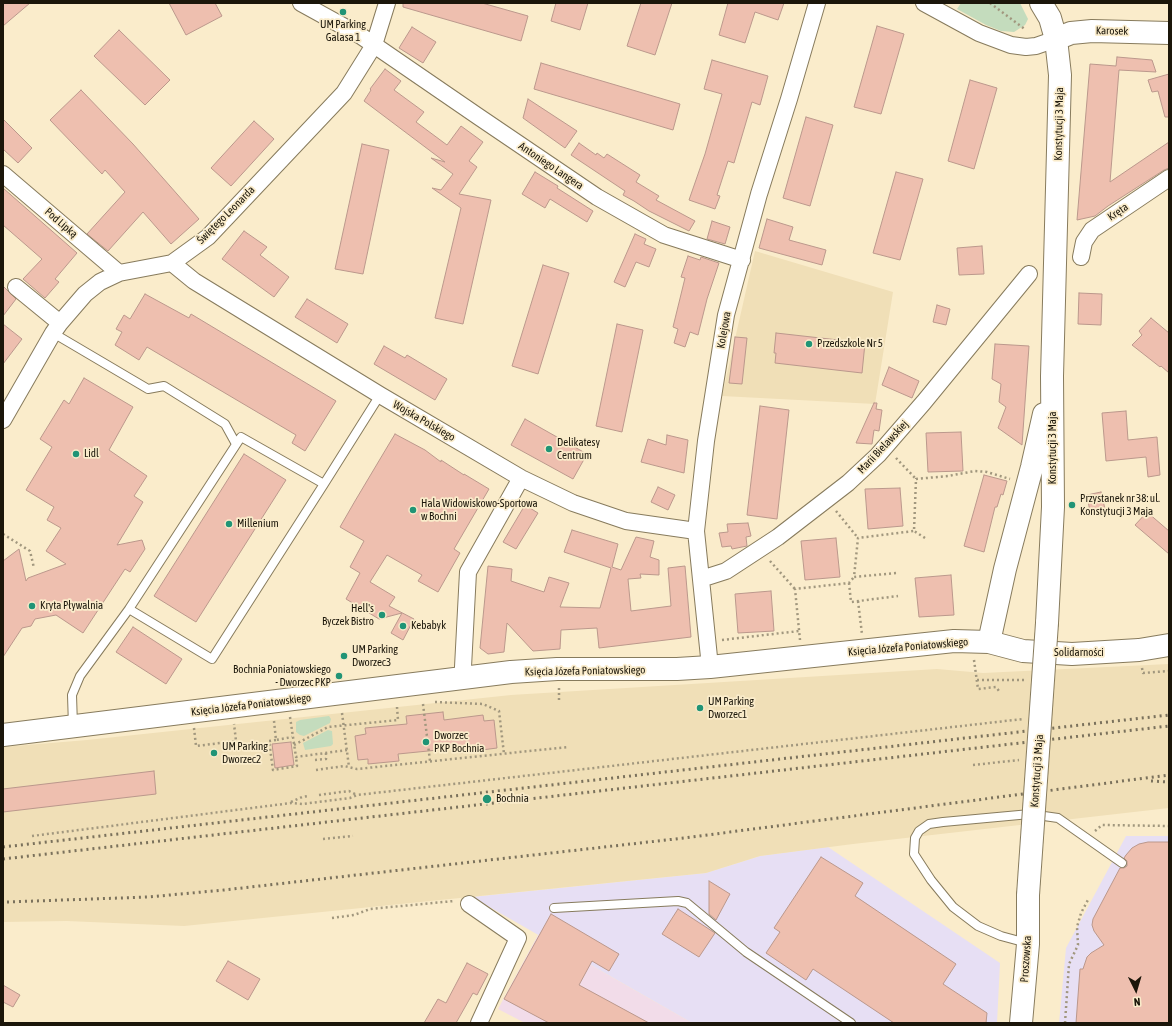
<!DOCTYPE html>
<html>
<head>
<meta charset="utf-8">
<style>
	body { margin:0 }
	#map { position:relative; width:1172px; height:1026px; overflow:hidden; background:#faeccb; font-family:"Asap Condensed",sans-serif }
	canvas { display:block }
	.frame { position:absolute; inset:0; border:4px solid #1b160a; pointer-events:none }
	.north { position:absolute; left:1116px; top:970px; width:40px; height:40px; -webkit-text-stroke:3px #faeccb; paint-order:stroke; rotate:175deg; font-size:11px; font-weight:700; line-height:16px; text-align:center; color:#1b160a }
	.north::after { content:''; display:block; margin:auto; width:14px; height:18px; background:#1b160a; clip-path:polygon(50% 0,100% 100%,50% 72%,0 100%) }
</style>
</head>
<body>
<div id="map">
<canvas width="1172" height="1026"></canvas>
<div class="frame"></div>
<div class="north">N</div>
</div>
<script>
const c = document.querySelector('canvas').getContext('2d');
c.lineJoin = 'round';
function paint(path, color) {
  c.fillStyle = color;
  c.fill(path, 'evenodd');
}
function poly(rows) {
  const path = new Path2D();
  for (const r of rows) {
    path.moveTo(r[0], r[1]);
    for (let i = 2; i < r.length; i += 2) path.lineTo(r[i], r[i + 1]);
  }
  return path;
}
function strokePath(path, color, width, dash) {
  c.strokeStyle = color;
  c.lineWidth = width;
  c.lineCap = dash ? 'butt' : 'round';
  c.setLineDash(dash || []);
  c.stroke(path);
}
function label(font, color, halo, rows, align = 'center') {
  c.font = font + ' "Asap Condensed",sans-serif';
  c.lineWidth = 3.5;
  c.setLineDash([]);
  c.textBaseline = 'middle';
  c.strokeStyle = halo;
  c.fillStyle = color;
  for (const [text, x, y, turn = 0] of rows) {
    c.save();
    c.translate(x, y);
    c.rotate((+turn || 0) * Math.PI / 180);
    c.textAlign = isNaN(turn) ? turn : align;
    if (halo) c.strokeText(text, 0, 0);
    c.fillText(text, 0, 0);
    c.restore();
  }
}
paint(poly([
	[1126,836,1169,836,1169,1023,1059,1023,1066,948],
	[828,847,1000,963,997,1023,692,1023,472,897,706,873,760,856]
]), '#e7dff4');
paint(poly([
	[538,935,692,1023,525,1023,498,1009]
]), '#f2dce9');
paint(poly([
	[755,251,893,292,875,404,722,396],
	[1169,664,1169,808,853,844,760,856,706,873,184,926,67,921,3,922,3,747,87,740,511,695,937,669,983,673]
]), '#f0dfb7');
paint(poly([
	[961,3,1020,3,1028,19,1025,25,1014,32,1001,31,986,25,957,9],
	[329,716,331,719,330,723,304,736,300,735,296,732,296,722,300,720],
	[328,730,332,731,333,744,331,746,305,750,303,743]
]), '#c4dcbd');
const building = poly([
	[3,3,30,3,3,26,3,3],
	[169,3,215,3,222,16,186,35,169,3],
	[403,3,482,3,528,16,521,41,403,7,403,3],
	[556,3,588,3,580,30,551,21,556,3],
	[641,3,672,3,655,55,627,46,641,3],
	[728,3,784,3,778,20,755,12,745,43,719,35,728,3],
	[877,26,904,34,881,114,854,107,877,26],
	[412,27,436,42,423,63,399,48,412,27],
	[119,30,170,80,145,105,94,56,119,30],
	[1117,57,1152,60,1156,72,1119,70,1110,182,1169,142,1169,168,1164,170,1108,206,1095,216,1077,220,1090,64,1116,66,1117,57],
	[712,60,768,76,760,105,752,102,734,163,728,161,717,195,720,196,715,209,689,200,705,154,722,94,704,89,712,60],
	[541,63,680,104,673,130,534,89,541,63],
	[385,69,401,81,394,90,424,112,416,122,447,145,461,126,483,142,469,161,477,167,459,194,491,200,463,324,435,318,461,208,432,188,441,190,453,174,431,158,445,162,364,101,371,90,370,89,385,69],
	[1169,74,1169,117,1165,117,1158,91,1152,92,1148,80,1169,74],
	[970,80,997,88,974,169,948,161,970,80],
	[81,90,133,144,199,219,171,244,143,212,108,251,87,234,125,192,105,170,102,174,50,120,81,90],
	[528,99,577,131,565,148,523,118,528,99],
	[806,117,833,125,810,206,783,198,806,117],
	[3,119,32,148,18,163,3,149,3,119],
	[254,121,274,139,231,186,211,168,254,121],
	[579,143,596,155,597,153,604,158,607,154,640,175,636,182,659,196,656,200,695,221,689,231,649,211,634,201,623,195,625,191,571,155,579,143],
	[362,144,389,150,363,274,335,269,362,144],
	[535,172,558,186,557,188,593,211,587,222,550,199,545,208,522,194,535,172],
	[896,172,923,179,900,260,873,253,896,172],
	[3,188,77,253,55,279,59,282,45,298,23,279,42,259,3,225,3,188],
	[767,219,793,227,789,240,826,250,822,265,759,248,767,219],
	[712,221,730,227,725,244,707,239,712,221],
	[244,231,267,247,260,255,289,277,274,297,222,259,244,231],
	[635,234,646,239,644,244,656,249,649,267,636,262,625,287,614,282,635,234],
	[982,246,984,274,959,275,957,248,982,246],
	[688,256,700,260,701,257,719,263,707,299,698,335,690,332,685,347,674,343,678,329,673,327,685,278,681,277,688,256],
	[543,265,569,273,538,374,512,366,543,265],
	[3,286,16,299,3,316,3,286],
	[1079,293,1102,294,1101,325,1078,324,1079,293],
	[145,294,189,318,191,314,336,401,305,451,292,443,296,435,147,347,139,360,115,345,122,332,116,329,124,315,130,319,145,294],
	[307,299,348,324,337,343,295,317,307,299],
	[937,305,950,309,946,325,933,322,937,305],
	[1151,318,1169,333,1169,373,1161,366,1160,367,1132,345,1142,335,1139,331,1151,318],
	[3,324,22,339,3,364,3,324],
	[617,324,643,330,622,432,596,426,617,324],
	[776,333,865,343,862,373,775,363,776,353,774,353,776,333],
	[735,337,747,338,742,384,729,383,735,337],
	[995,344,1029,346,1022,445,998,428,1006,407,999,402,1001,384,992,379,995,344],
	[384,346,405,358,407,355,447,379,435,400,374,364,384,346],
	[889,367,919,381,912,398,882,385,889,367],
	[84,378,133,407,109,450,147,476,134,496,143,502,117,545,142,540,145,549,130,572,125,569,83,633,56,615,35,619,31,626,22,628,3,657,3,561,19,549,26,581,28,578,66,564,46,551,61,528,47,520,54,507,26,490,52,447,40,439,64,400,69,404,84,378],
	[874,403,877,403,876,409,882,410,879,431,874,430,872,444,856,443,874,403],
	[760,406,789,410,777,519,747,515,760,406],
	[1126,411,1128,440,1157,437,1160,475,1148,477,1146,457,1106,461,1102,413,1126,411],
	[525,419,587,454,573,479,511,445,525,419],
	[961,432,963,471,928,472,926,433,961,432],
	[395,434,425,450,441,462,441,460,464,475,464,474,489,489,454,549,460,553,438,592,418,581,422,575,387,555,370,582,395,597,389,606,414,619,403,640,391,633,402,613,379,619,346,599,360,573,350,567,364,541,340,527,355,501,395,434],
	[667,435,688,440,684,473,641,462,648,439,666,445,667,435],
	[244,454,286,480,196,622,154,596,244,454],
	[984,475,1007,481,1003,495,1001,494,997,507,995,507,984,552,964,546,984,475],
	[658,487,675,495,668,510,651,502,658,487],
	[900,488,903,526,868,529,865,489,900,488],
	[1101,492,1105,509,1090,512,1087,495,1101,492],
	[525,505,538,513,516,549,503,542,525,505],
	[1147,512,1169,531,1169,554,1135,525,1147,512],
	[748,523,751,536,746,537,747,546,732,549,731,546,722,547,719,533,728,532,727,524,748,523],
	[572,530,618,544,612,567,621,570,636,537,654,541,650,557,659,560,659,575,640,574,641,578,628,579,631,611,671,606,668,568,685,566,691,637,599,648,597,628,561,630,560,649,533,651,507,623,504,652,488,654,480,648,488,566,512,569,511,581,544,592,549,577,569,583,560,607,600,608,611,568,564,552,572,530],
	[836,538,840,577,805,580,801,541,836,538],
	[951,575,954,615,919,617,915,578,951,575],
	[771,591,774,631,738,633,735,594,771,591],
	[133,627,182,659,166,684,116,652,133,627],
	[443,712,444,720,483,715,484,721,494,720,497,748,459,753,458,748,398,754,399,761,368,764,368,759,358,760,355,736,366,734,365,728,407,724,406,716,443,712],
	[291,742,294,765,275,768,272,744,291,742],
	[154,771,156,794,3,812,3,789,154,771],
	[1169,842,1169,1023,1076,1023,1080,969,1083,969,1087,957,1091,953,1104,945,1094,931,1092,925,1093,919,1120,868,1124,868,1127,866,1127,861,1124,858,1126,855,1132,848,1139,844,1148,842,1169,842],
	[821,857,863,883,855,896,956,964,943,984,987,1013,986,1023,894,1023,813,969,806,980,766,953,780,932,774,928,821,857],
	[709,881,730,894,716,920,709,914,709,881],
	[678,909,715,933,699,957,662,934,678,909],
	[551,914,619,954,609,971,592,961,579,985,649,1023,549,1023,504,999,551,914],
	[228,961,260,979,248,1000,216,981,228,961],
	[467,963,488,974,477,995,473,993,456,1023,424,1023,438,999,446,1003,467,963],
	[3,985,20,995,13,1007,3,1002,3,985]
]);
paint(building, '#eebfaf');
strokePath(building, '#bb988c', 1);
const lane = poly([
	[53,333,148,389,164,386,225,424,236,444],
	[129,609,212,659,324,484,380,395],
	[73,726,72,695,80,676,129,609,241,437,324,484],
	[554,908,678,901,687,903,746,952,851,1023],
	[1027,943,1001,936,978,926,953,907,931,880,914,854,915,838,919,831,929,824,943,822,1030,814,1058,818,1122,863]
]);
const street = poly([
	[301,3,361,36,479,117,597,197,664,235,742,260],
	[924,3,979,33,1011,45,1026,47,1036,46,1056,39],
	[3,174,119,273],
	[1081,257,1084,242,1092,230,1169,178],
	[172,263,194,281,380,395,521,478,573,503,626,521,696,531],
	[16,287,60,323],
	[3,420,53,333,60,323,85,294,100,282,119,273,172,263,208,237,344,93,374,45,387,3],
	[701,579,726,571,778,537,848,483,878,455,924,402,1029,274],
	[710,667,696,531,706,441,726,315,759,194,789,99,817,3],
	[465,678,463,667,468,572,521,478],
	[469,904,518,938,479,1023]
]);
const secondary = poly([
	[1041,3,1050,18,1056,39,1060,75,1052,376,1053,507,1047,623],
	[1056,39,1071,33,1092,31,1169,33],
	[989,642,1005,569,1032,467,1044,414],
	[3,735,511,672,557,669,677,669,710,667,954,641,989,642,1023,651,1072,654,1139,650,1169,645],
	[1021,1023,1028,944,1028,895]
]);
strokePath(lane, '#877b5d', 10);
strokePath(street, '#877b5d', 18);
strokePath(secondary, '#877b5d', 24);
strokePath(poly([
	[990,3,1026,30],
	[896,458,916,479],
	[836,511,858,538],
	[3,534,30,551,34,568],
	[925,538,914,531,916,479,948,476,975,471,987,472,1010,479],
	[770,561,795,589],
	[896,573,854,577,858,538,914,531],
	[849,583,851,602,898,596],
	[858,601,862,634],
	[722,640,799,631],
	[800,640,795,589,849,583,854,577],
	[974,660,978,689,996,687,999,691],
	[1142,668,1143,673,1169,671],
	[977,680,1024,680],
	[559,688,559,702],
	[435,702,483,704,499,711,504,754],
	[423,704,430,761],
	[342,713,349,767],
	[290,717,296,757,347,750],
	[274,721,276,740,292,737],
	[194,728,196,746,236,741,234,724],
	[276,740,269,741,273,770,297,766,296,757],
	[294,745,328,727,398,720,397,707],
	[315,760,326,759,326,753],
	[973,765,1019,760],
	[316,770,344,766,357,769,568,747],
	[319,795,349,791,357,795],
	[291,802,302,797,308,796],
	[1095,831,1102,825,1169,826],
	[32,836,291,803,302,804,350,798,357,795,1023,719],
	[323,839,353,836],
	[332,918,354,915,370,909,454,901],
	[1065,1023,1069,964,1078,945,1077,927,1081,913,1089,898]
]), '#a1977e', 2.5, [2, 3]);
strokePath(lane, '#fff', 8);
strokePath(street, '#fff', 16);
strokePath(secondary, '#fff', 22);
strokePath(poly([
	[1151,781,1169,782],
	[3,847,1169,715],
	[3,859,1169,726],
	[7,902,148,897,224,890,684,838,1169,775]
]), '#7a715c', 3, [2, 4]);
const secondaryBridge = poly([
	[1028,895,1047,623]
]);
strokePath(secondaryBridge, '#877b5d', 24, []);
strokePath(secondaryBridge, '#fff', 22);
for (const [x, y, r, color] of [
	[343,12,4,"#219476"],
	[809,344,4,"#219476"],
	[549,449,4,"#219476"],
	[76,454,4,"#219476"],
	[1072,505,4,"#219476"],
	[413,510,4,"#219476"],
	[229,524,4,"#219476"],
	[32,606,4,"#219476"],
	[382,615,4,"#219476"],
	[403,626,4,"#219476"],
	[344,656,4,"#219476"],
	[339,676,4,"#219476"],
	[700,708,4,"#219476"],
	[426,742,4,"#219476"],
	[214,753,4,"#219476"],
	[487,799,5,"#219476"]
]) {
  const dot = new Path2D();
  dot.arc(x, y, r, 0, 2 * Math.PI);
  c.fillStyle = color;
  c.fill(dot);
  strokePath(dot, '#faeccb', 1.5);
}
label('11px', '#1b160a', '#faeccb', [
	["UM Parking",343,25,"center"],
	["Galasa 1",343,38,"center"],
	["Przedszkole Nr 5",817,344],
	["Delikatesy",557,443],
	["Centrum",557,456],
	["Lidl",84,454],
	["Przystanek nr 38: ul.",1080,499],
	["Konstytucji 3 Maja",1080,512],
	["Hala Widowiskowo-Sportowa",421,504],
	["w Bochni",421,517],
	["Millenium",237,524],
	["Kryta Pływalnia",40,606],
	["Hell's",374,609,"right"],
	["Byczek Bistro",374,622,"right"],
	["Kebabyk",411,626],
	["UM Parking",352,650],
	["Dworzec3",352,663],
	["Bochnia Poniatowskiego",331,670,"right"],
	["- Dworzec PKP",331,683,"right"],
	["UM Parking",708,702],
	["Dworzec1",708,715],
	["Dworzec",434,736],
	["PKP Bochnia",434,749],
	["UM Parking",222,747],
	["Dworzec2",222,760],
	["Bochnia",496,799]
], 'left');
label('11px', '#1b160a', '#faeccb', [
	["Karosek",1112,31,1],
	["Konstytucji 3 Maja",1059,124,-89],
	["Antoniego Langera",551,166,34],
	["Kręta",1118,212,-34],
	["Świętego Leonarda",226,215,-45],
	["Pod Lipką",61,223,41],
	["Kolejowa",724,330,-80],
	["Wojska Polskiego",424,421,30],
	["Marii Bielawskiej",883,447,-47],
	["Konstytucji 3 Maja",1053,448,-90],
	["Księcia Józefa Poniatowskiego",908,647,-5],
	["Solidarności",1079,653],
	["Księcia Józefa Poniatowskiego",585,671,-1],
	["Księcia Józefa Poniatowskiego",251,705,-7],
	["Konstytucji 3 Maja",1037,771,-86],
	["Proszowska",1026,959,-86]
]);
</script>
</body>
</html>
